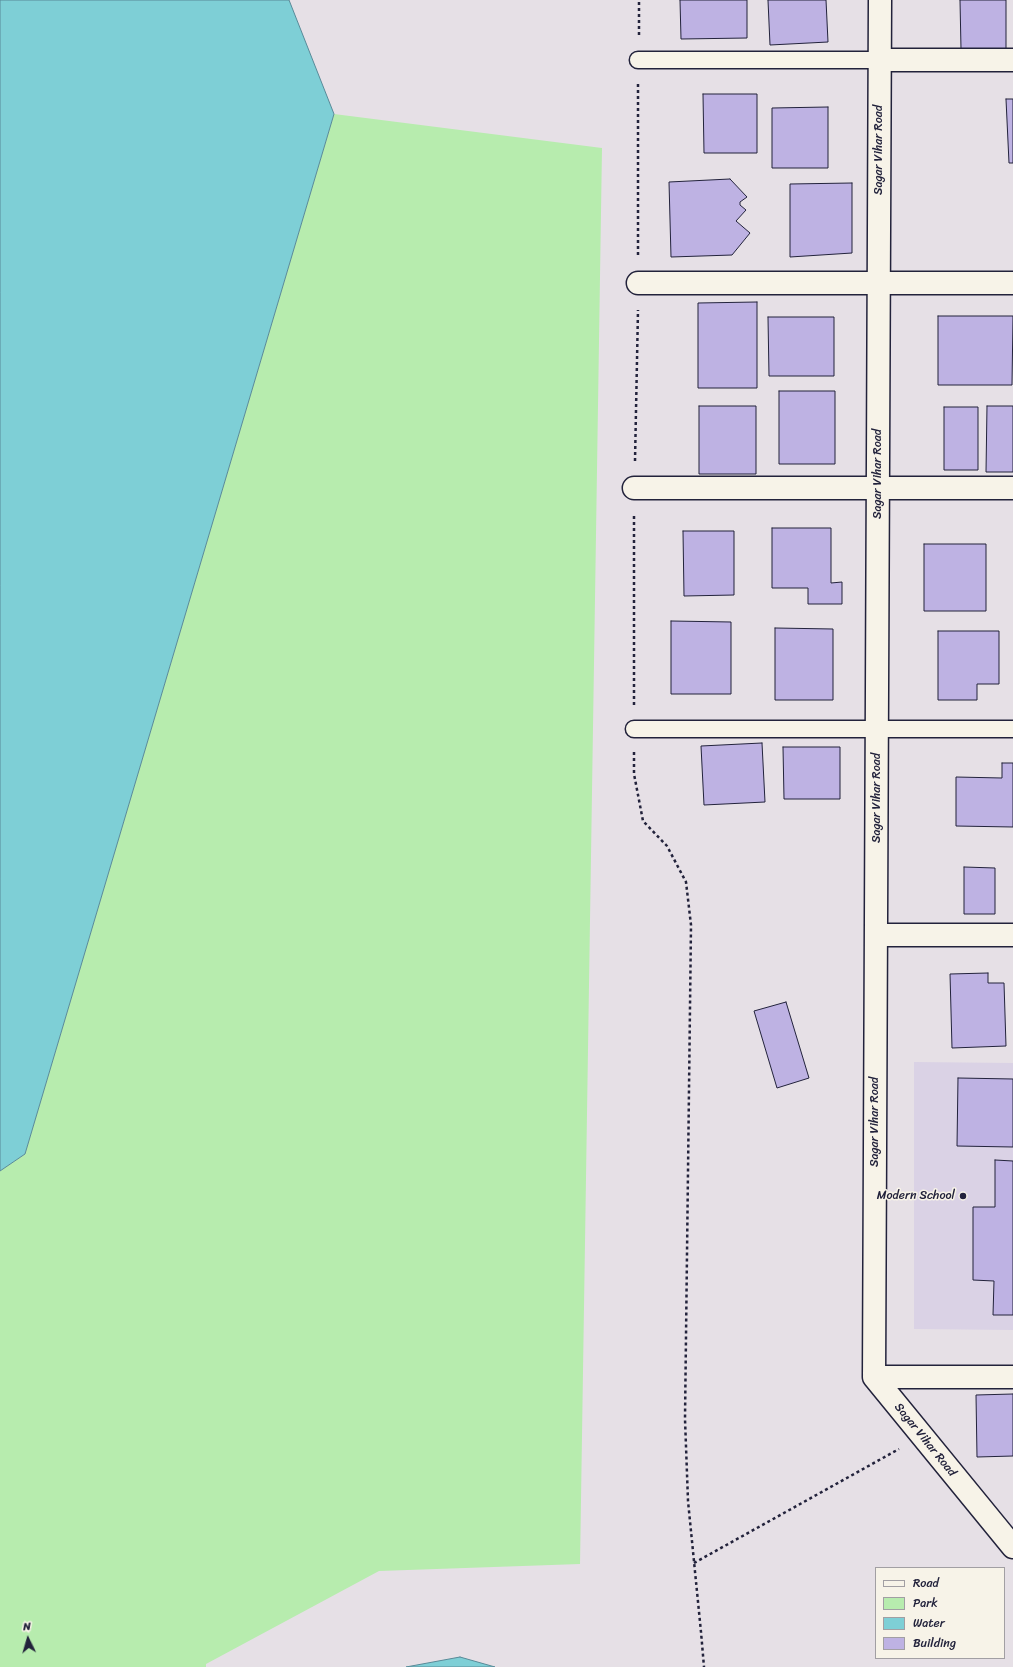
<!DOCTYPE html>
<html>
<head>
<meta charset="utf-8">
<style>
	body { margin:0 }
	#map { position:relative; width:1013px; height:1667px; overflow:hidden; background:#e6e0e6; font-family:Sriracha,sans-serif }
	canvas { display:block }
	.legend { position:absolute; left:875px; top:1567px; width:130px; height:92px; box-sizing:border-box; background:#f7f3e8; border:1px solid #a29fa3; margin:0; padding:5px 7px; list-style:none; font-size:12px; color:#22223b }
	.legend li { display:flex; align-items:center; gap:8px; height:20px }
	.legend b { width:20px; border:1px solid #a29fa3 }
	.north { position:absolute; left:8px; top:1619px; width:40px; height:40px; -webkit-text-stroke:3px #f7f3e8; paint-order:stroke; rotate:355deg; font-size:11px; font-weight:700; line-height:16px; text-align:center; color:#22223b }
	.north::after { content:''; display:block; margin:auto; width:14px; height:18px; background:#22223b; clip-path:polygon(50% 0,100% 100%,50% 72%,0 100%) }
</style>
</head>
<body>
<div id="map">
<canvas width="1013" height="1667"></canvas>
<ul class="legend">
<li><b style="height:5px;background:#f7f3e8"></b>Road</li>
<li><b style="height:11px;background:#b7ecae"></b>Park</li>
<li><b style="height:11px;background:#7ecfd6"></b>Water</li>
<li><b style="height:11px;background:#beb2e3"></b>Building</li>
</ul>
<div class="north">N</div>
</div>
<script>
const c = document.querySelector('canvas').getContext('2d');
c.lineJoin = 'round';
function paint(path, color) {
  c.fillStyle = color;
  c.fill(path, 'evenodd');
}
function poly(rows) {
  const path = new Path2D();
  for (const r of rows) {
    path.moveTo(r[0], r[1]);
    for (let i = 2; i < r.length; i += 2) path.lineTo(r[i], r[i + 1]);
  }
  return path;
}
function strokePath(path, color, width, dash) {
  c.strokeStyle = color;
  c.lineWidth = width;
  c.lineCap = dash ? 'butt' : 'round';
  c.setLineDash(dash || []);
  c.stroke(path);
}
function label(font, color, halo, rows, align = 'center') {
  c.font = font + ' Sriracha,sans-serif';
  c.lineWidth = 3;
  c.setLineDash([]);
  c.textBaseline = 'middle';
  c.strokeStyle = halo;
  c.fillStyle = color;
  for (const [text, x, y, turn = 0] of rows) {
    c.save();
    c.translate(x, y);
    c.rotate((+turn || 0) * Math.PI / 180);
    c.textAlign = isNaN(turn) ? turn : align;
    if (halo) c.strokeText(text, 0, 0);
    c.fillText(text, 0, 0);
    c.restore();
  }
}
paint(poly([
	[914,1062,1013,1063,1013,1330,914,1329]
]), '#dad2e5');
paint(poly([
	[334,114,602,148,580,1564,379,1571,206,1664,206,1667,0,1667,0,1171,25,1154]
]), '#b7ecae');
const water = poly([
	[0,0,289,0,334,114,25,1154,0,1171,0,0],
	[460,1657,495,1667,406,1667,460,1657]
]);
paint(water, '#7ecfd6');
strokePath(water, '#598a98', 1);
const building = poly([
	[680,0,747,0,747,38,681,39,680,0],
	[768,0,826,0,828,42,770,45,768,0],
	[960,0,1006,0,1006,49,961,49,960,0],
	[703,94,757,94,757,153,704,153,703,94],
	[1006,99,1013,99,1013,163,1009,163,1006,99],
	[828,107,828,168,772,168,772,108,828,107],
	[730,179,747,197,740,202,740,205,746,210,736,221,750,233,732,255,671,257,669,182,730,179],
	[852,183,852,253,790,257,790,184,852,183],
	[757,302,757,388,698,388,698,303,757,302],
	[938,316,1013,316,1012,385,938,385,938,316],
	[768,317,834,317,834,376,769,376,768,317],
	[779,391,835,391,835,464,779,464,779,391],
	[699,406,756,406,756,474,699,474,699,406],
	[987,406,1013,406,1013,472,986,472,987,406],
	[944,407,978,407,978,470,944,470,944,407],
	[772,528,831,528,831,583,842,582,842,604,808,604,808,588,772,588,772,528],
	[683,531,734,531,734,595,684,596,683,531],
	[924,544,986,544,986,611,924,611,924,544],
	[671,621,731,622,731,694,671,694,671,621],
	[775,628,833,629,833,700,775,700,775,628],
	[938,631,999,631,999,684,977,684,977,700,938,700,938,631],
	[762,743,765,802,704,805,701,746,762,743],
	[783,747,840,747,840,799,784,799,783,747],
	[1002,763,1013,763,1013,827,956,826,956,777,1002,778,1002,763],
	[964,867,995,868,995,914,964,914,964,867],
	[988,973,988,983,1004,983,1006,1046,952,1048,950,974,988,973],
	[786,1002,809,1078,777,1088,754,1011,786,1002],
	[958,1078,1013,1079,1013,1147,957,1146,958,1078],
	[995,1160,1013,1161,1013,1315,993,1315,994,1281,973,1280,973,1207,995,1207,995,1160],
	[1013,1394,1013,1456,977,1457,976,1395,1013,1394]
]);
paint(building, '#beb2e3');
strokePath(building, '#22223b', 1);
const lane = poly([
	[638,60,880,60],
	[634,729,1013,729]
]);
const street = poly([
	[880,0,874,1377,1013,1547],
	[880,60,1013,60],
	[638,283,1013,283],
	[634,488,1013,488],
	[876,935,1013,935],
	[874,1377,1013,1377]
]);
strokePath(lane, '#22223b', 19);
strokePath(street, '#22223b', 25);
strokePath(poly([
	[639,35,639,0],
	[638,255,638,84],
	[635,461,638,310],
	[634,705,634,514],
	[634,752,634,774,643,821,667,846,686,882,691,925,685,1419,688,1501,701,1632,704,1667],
	[694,1563,899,1449]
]), '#22223b', 2.5, [3, 3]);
strokePath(lane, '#f7f3e8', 16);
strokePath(street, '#f7f3e8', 22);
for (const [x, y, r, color] of [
	[963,1196,4,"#22223b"]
]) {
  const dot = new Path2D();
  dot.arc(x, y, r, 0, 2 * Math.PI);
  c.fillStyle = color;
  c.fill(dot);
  strokePath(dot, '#f7f3e8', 1.5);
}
label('12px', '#22223b', '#f7f3e8', [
	["Sagar Vihar Road",879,150,-90],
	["Sagar Vihar Road",878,474,-90],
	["Sagar Vihar Road",877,798,-90],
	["Sagar Vihar Road",875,1122,-90],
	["Sagar Vihar Road",925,1440,51]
]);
label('12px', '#22223b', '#f7f3e8', [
	["Modern School",955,1196]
], 'right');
</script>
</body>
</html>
